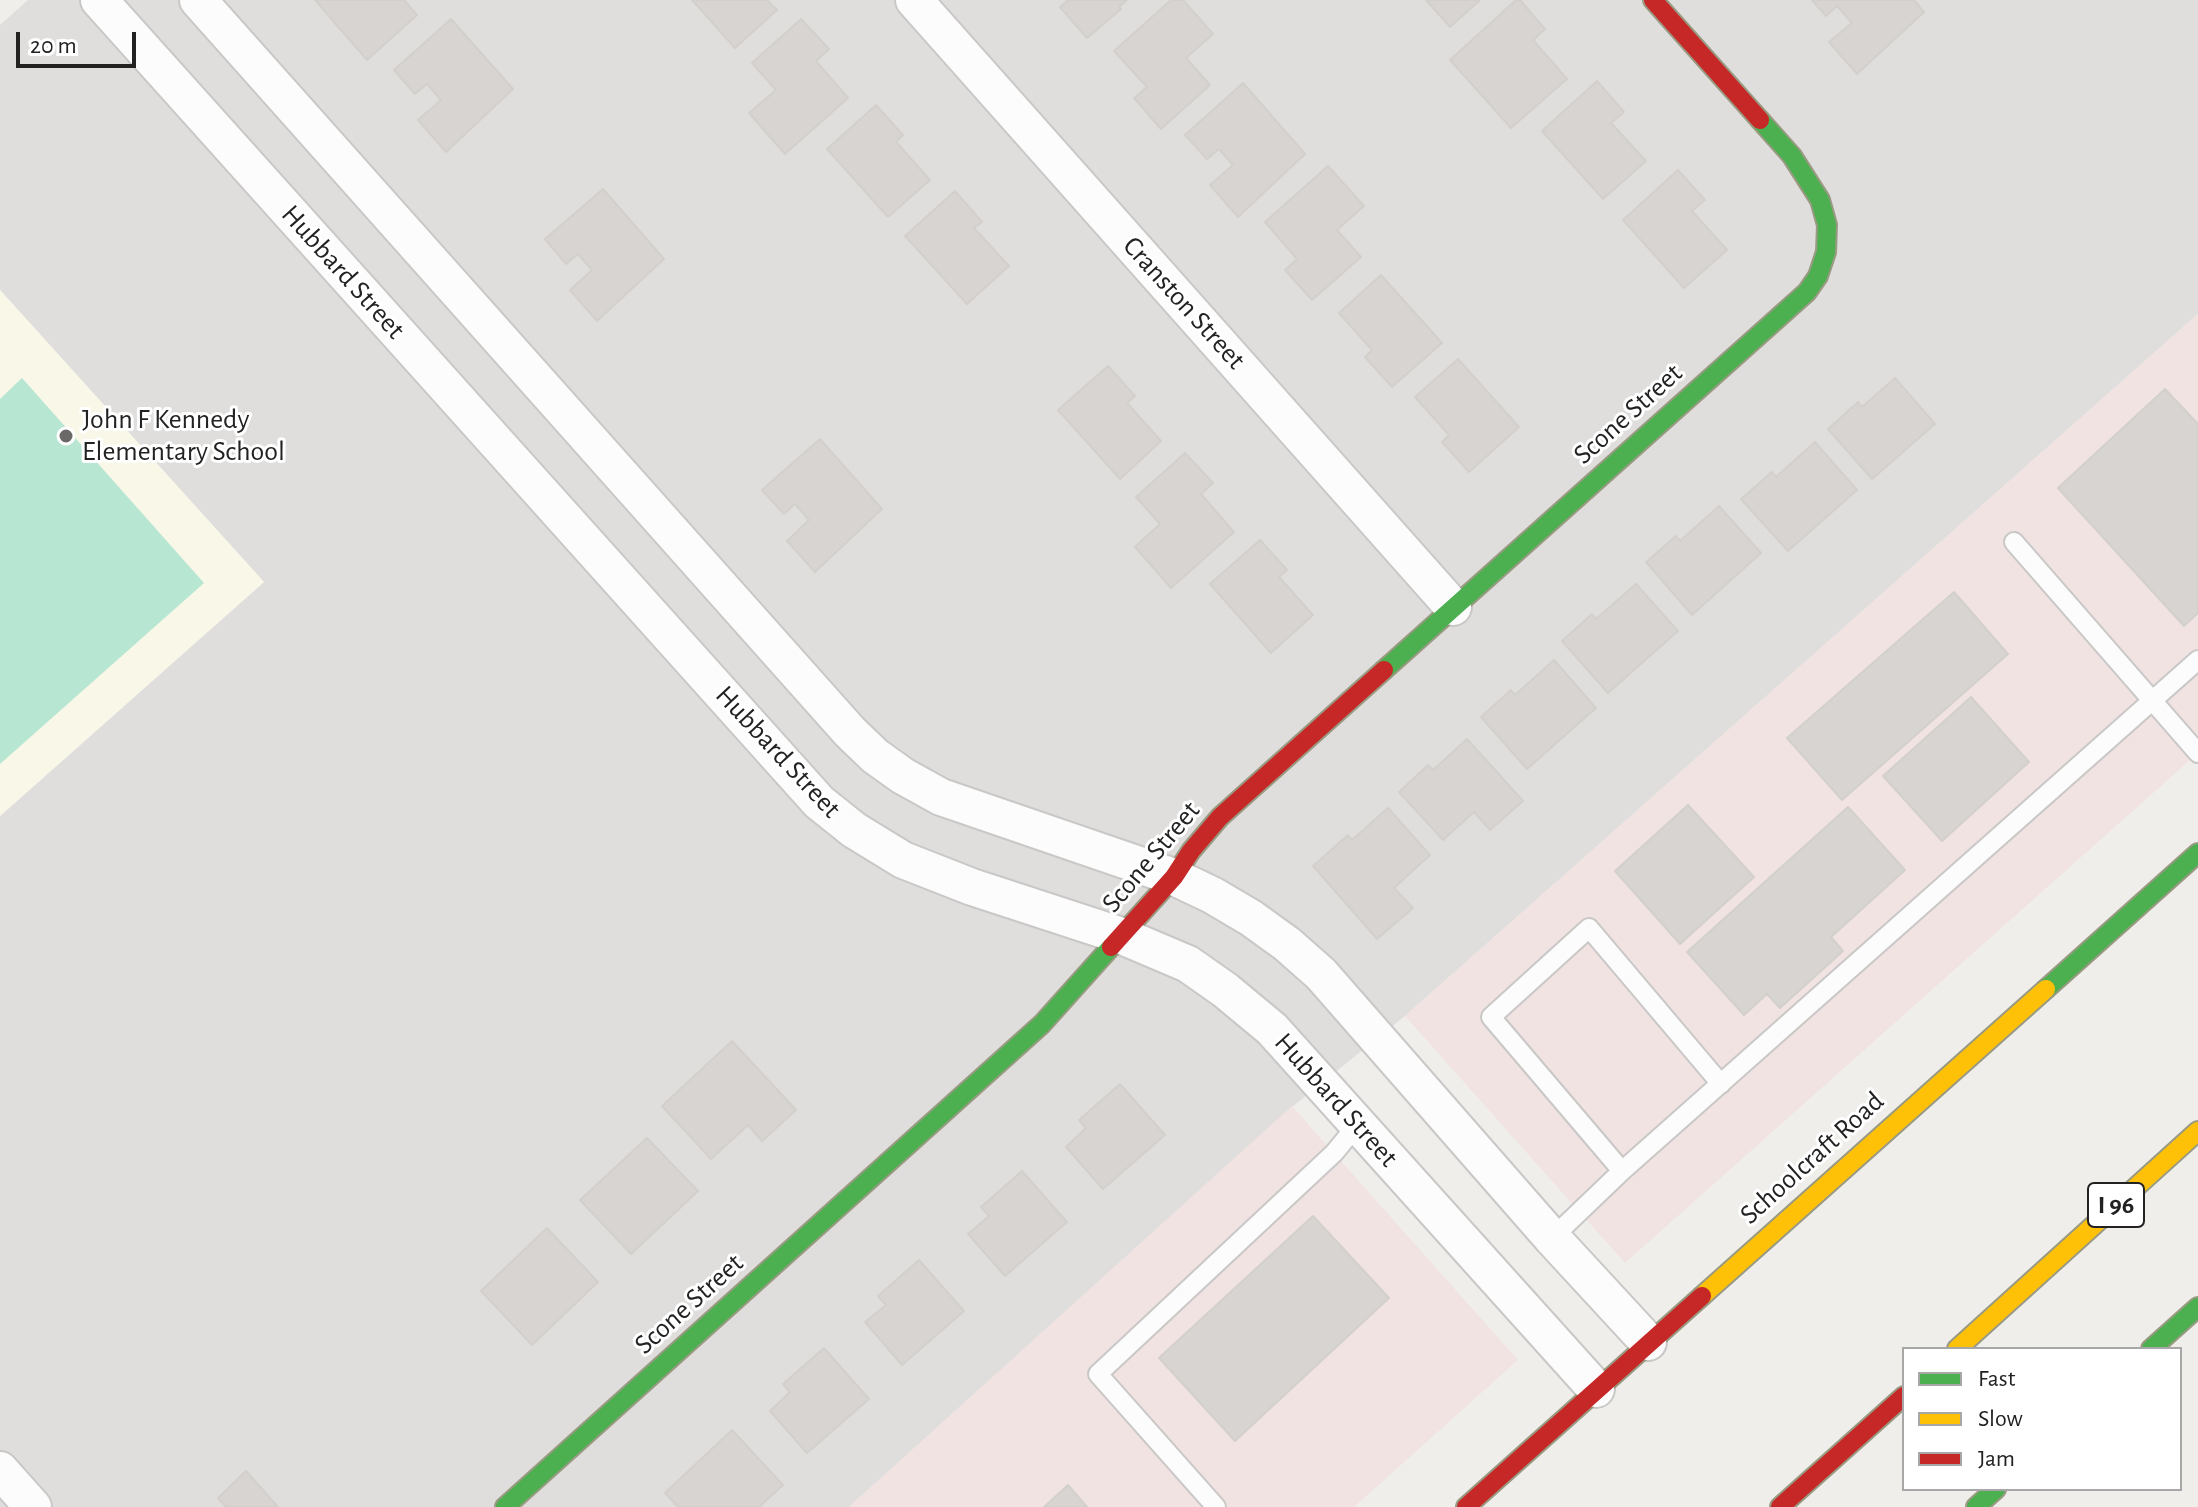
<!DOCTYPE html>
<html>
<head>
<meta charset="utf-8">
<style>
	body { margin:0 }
	#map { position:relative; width:2198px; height:1507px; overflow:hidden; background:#f0eeeb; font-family:"Alegreya Sans",sans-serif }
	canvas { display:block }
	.legend { position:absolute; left:1902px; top:1347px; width:280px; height:144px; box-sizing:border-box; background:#fff; border:2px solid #a7a7a7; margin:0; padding:10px 14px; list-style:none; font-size:24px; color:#222 }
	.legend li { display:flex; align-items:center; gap:16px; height:40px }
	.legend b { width:40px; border:2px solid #a7a7a7 }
	.scale { position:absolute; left:16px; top:32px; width:120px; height:36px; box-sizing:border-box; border:4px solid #222; border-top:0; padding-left:10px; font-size:24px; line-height:28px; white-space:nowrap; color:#222; -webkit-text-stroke:6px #fff; paint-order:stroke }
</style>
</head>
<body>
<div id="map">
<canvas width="2198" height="1507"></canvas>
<ul class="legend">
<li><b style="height:10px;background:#4caf50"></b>Fast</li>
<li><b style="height:10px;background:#ffc107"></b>Slow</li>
<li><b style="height:10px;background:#c62828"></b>Jam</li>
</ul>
<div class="scale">20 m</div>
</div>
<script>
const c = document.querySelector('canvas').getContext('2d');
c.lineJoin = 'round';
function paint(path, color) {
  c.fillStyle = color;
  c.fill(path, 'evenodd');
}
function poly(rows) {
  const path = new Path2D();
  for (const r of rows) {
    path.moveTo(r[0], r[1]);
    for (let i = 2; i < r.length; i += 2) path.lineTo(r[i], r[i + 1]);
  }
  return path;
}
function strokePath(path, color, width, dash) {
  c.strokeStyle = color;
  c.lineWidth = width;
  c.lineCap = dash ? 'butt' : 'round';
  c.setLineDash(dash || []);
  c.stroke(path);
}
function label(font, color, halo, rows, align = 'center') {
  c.font = font + ' "Alegreya Sans",sans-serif';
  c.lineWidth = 6;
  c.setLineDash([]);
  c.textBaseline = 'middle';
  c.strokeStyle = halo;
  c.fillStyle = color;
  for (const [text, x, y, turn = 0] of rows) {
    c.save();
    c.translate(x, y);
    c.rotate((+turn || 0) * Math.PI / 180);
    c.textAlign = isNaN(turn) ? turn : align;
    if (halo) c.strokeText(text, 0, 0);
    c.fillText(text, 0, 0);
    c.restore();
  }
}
paint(poly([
	[28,0,2198,0,2198,314,1405,1016,1292,1107,849,1507,0,1507,0,816,264,582,0,290,0,25]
]), '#dfdedc');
paint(poly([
	[2198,314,2198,753,1625,1263,1405,1016],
	[1292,1106,1518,1360,1354,1507,849,1507]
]), '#f1e3e1');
paint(poly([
	[0,290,264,582,0,816]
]), '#f8f7e8');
paint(poly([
	[22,378,204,583,0,764,0,399]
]), '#b7e6d2');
const building = poly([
	[315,0,404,0,417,15,367,60,315,0],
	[692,0,767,0,777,10,735,48,692,0],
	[1068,0,1127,0,1119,7,1121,9,1087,38,1060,7,1068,0],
	[1171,0,1183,0,1213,34,1186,58,1210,85,1161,129,1134,98,1147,87,1114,51,1171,0],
	[1426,0,1480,0,1450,27,1426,0],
	[1516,0,1520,0,1545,29,1533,40,1567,79,1511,128,1450,60,1516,0],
	[1812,0,1914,0,1924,12,1857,74,1829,42,1852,23,1837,6,1826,16,1812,0],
	[451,19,513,89,446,152,418,120,441,100,427,84,415,94,394,70,451,19],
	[801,19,829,49,816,61,848,98,785,154,749,113,776,90,752,63,801,19],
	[1597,81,1624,112,1611,123,1646,161,1603,199,1542,131,1597,81],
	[1243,83,1305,154,1238,217,1210,185,1233,165,1219,149,1207,159,1185,135,1243,83],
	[876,105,903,135,896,142,930,180,888,217,827,149,876,105],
	[1328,166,1364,206,1337,230,1361,257,1312,300,1285,270,1297,259,1265,222,1328,166],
	[1678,170,1705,200,1692,211,1727,250,1684,288,1623,220,1678,170],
	[603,189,664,259,597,321,570,290,592,270,578,254,566,264,545,239,603,189],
	[955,191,982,222,974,228,1009,266,967,304,905,236,955,191],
	[1381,275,1442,343,1392,387,1365,357,1372,350,1339,313,1381,275],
	[1458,359,1519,427,1469,472,1442,442,1449,435,1415,397,1458,359],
	[1108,366,1135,396,1127,403,1161,441,1120,479,1058,410,1108,366],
	[1895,378,1935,424,1872,479,1828,429,1858,402,1862,407,1895,378],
	[2165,389,2198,424,2198,613,2184,626,2058,488,2165,389],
	[820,439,882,509,815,572,787,541,809,520,795,504,784,514,762,490,820,439],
	[1815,442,1857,490,1788,551,1741,499,1772,472,1776,477,1815,442],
	[1185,453,1213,483,1201,494,1234,532,1171,588,1135,547,1160,524,1136,497,1185,453],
	[1719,506,1761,553,1692,615,1646,562,1676,536,1680,541,1719,506],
	[1260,540,1287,570,1279,577,1313,615,1271,653,1210,584,1260,540],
	[1636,584,1678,631,1608,693,1562,641,1592,614,1596,619,1636,584],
	[1954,592,2008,654,1842,800,1787,738,1954,592],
	[1554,660,1596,708,1527,769,1481,717,1511,690,1515,695,1554,660],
	[1971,697,2029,762,1942,841,1883,776,1971,697],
	[1467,739,1523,801,1490,830,1474,812,1443,840,1399,792,1428,765,1433,770,1467,739],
	[1688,805,1754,877,1680,944,1615,871,1688,805],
	[1848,807,1905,870,1831,937,1843,951,1780,1008,1767,994,1744,1015,1687,952,1848,807],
	[1388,808,1430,855,1394,888,1413,908,1377,939,1313,866,1348,835,1352,840,1388,808],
	[732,1041,796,1110,762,1141,748,1125,711,1159,662,1106,732,1041],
	[1120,1084,1165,1135,1103,1189,1066,1147,1086,1128,1079,1120,1120,1084],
	[647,1138,698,1191,631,1254,580,1200,647,1138],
	[1022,1171,1067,1222,1005,1276,968,1234,989,1216,981,1207,1022,1171],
	[1313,1216,1389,1298,1235,1441,1159,1358,1313,1216],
	[547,1228,598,1282,532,1345,481,1291,547,1228],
	[919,1260,964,1311,902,1365,865,1322,886,1305,878,1296,919,1260],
	[824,1348,869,1399,807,1453,770,1411,790,1392,783,1384,824,1348],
	[732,1430,783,1485,759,1507,678,1507,665,1493,732,1430],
	[246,1471,278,1507,226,1507,218,1498,246,1471],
	[1068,1485,1087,1507,1044,1507,1068,1485]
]);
paint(building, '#d7d4d2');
strokePath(building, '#d3d0cc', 2);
const lane = poly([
	[2014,542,2198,753],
	[1622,1171,1491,1017,1589,928,1721,1084],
	[1552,1238,1622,1171,2198,660],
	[1216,1507,1098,1374,1334,1153,1358,1124]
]);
const street = poly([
	[99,0,819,802,854,830,903,860,972,887,1122,936,1188,964,1225,990,1272,1029,1596,1389],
	[198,0,850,732,875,756,903,776,941,797,1174,877,1212,895,1251,918,1287,944,1321,974,1552,1238,1648,1342],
	[914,0,1453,607],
	[0,1470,33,1507]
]);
const fast = poly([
	[1384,670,1807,292,1818,276,1826,252,1827,225,1820,200,1792,156,1760,120],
	[2046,989,2198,853],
	[2151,1349,2198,1307],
	[505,1507,1042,1024,1111,947],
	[1976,1507,1996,1489]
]);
const slow = poly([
	[1702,1296,2046,989],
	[1957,1349,2198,1131]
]);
const jam = poly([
	[1653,0,1760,120],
	[1111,947,1174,877,1191,851,1220,817,1384,670],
	[1466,1507,1702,1296],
	[1780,1507,1904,1396]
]);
strokePath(lane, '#c9c8c7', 22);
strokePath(street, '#c9c8c7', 40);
strokePath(fast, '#999a82', 22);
strokePath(slow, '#999a82', 22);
strokePath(jam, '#999a82', 22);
strokePath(lane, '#fdfcfc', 18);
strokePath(street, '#fdfcfc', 36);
strokePath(fast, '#4caf50', 18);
strokePath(slow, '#ffc107', 18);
strokePath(jam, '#c62828', 18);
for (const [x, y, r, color] of [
	[66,436,8,"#6a6968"]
]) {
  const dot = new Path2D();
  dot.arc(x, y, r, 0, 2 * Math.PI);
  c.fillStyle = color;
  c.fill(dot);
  strokePath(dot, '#fff', 3);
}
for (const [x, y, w] of [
	[2116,1205,56]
]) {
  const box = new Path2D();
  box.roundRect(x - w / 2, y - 22, w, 44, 6);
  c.fillStyle = '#fff';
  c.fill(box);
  strokePath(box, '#222', 2);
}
label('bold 26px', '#222', null, [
	["I 96",2116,1205]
]);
label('28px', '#222', '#fff', [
	["Hubbard Street",343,272,48],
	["Cranston Street",1184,303,48],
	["Scone Street",1628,414,-42],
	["Hubbard Street",778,752,47],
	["Scone Street",1151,857,-50],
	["Hubbard Street",1336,1100,48],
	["Schoolcraft Road",1812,1158,-42],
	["Scone Street",689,1304,-42]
]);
label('28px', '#222', '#fff', [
	["John F Kennedy",82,420],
	["Elementary School",82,452]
], 'left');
</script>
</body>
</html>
